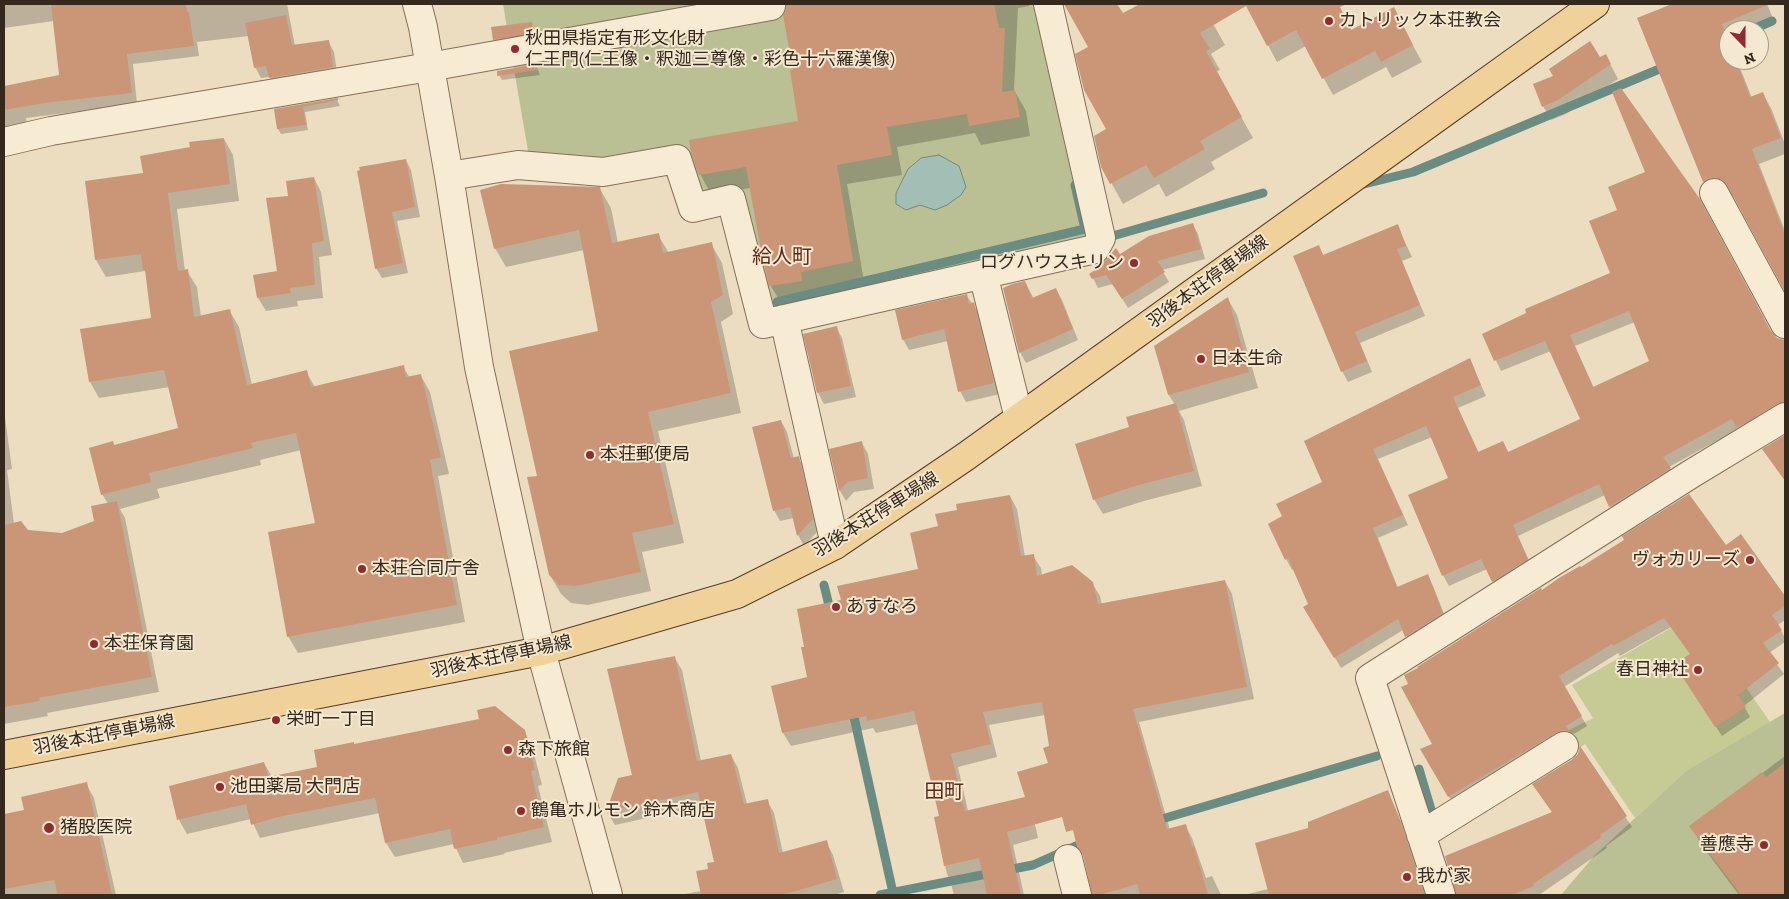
<!DOCTYPE html>
<html>
<head>
<meta charset="utf-8">
<style>
	body { margin:0 }
	#map { position:relative; width:1789px; height:899px; overflow:hidden; background:#ecddc1; font-family:"Zilla Slab",serif }
	canvas { display:block }
	.frame { position:absolute; inset:0; border:5px solid #35281d; pointer-events:none }
	.north { position:absolute; left:1719px; top:20px; width:50px; height:50px; box-sizing:border-box; background:#f4e8d0; border:1px solid #a89b88; border-radius:50%; rotate:158deg; font-size:14px; font-weight:700; line-height:20px; text-align:center; color:#35281d }
	.north::after { content:''; display:block; margin:auto; width:18px; height:22px; background:#922b30; clip-path:polygon(50% 0,100% 100%,50% 72%,0 100%) }
</style>
</head>
<body>
<div id="map">
<canvas width="1789" height="899"></canvas>
<div class="frame"></div>
<div class="north">N</div>
</div>
<script>
const c = document.querySelector('canvas').getContext('2d');
c.lineJoin = 'round';
function paint(path, color) {
  c.fillStyle = color;
  c.fill(path, 'evenodd');
}
function poly(rows) {
  const path = new Path2D();
  for (const r of rows) {
    path.moveTo(r[0], r[1]);
    for (let i = 2; i < r.length; i += 2) path.lineTo(r[i], r[i + 1]);
  }
  return path;
}
function strokePath(path, color, width, dash) {
  c.strokeStyle = color;
  c.lineWidth = width;
  c.lineCap = dash ? 'butt' : 'round';
  c.setLineDash(dash || []);
  c.stroke(path);
}
function label(font, color, halo, rows, align = 'center') {
  c.font = font + ' "Zilla Slab","Noto Sans JP",serif';
  c.lineWidth = 4;
  c.setLineDash([]);
  c.textBaseline = 'middle';
  c.strokeStyle = halo;
  c.fillStyle = color;
  for (const [text, x, y, turn = 0] of rows) {
    c.save();
    c.translate(x, y);
    c.rotate((+turn || 0) * Math.PI / 180);
    c.textAlign = isNaN(turn) ? turn : align;
    if (halo) c.strokeText(text, 0, 0);
    c.fillText(text, 0, 0);
    c.restore();
  }
}
paint(poly([
	[1695,614,1770,722,1687,770,1635,818,1585,744,1578,749,1567,731,1593,718,1572,685]
]), '#c6ca95');
paint(poly([
	[503,4,1044,4,1095,244,771,313,741,188,695,196,681,147,602,161,529,157],
	[1785,713,1785,895,1561,895,1594,856,1687,770]
]), '#bbbf94');
const water = poly([
	[939,155,959,166,966,187,961,195,947,205,935,210,920,205,906,210,896,204,896,193,908,169,921,158,939,155]
]);
paint(water, '#a3bfb5');
strokePath(water, '#6b8c82', 1);
paint(poly([
	[4,4,287,4,295,46,328,41,334,52,338,78,276,89,270,77,261,78,255,67,249,36,197,42,199,56,133,64,137,104,26,118,28,129,4,133,4,87,60,76,54,21,4,28],
	[787,4,1029,4,1029,6,1018,8,1014,90,1026,111,1030,136,981,145,975,133,897,147,902,175,847,184,864,281,811,291,813,300,782,305,771,286,762,251,750,188,711,194,700,174,799,122],
	[1064,4,1116,4,1122,15,1142,4,1202,4,1225,45,1211,54,1220,70,1216,72,1253,138,1211,162,1215,169,1166,197,1159,184,1123,204,1102,166,1108,130,1090,48],
	[1246,4,1337,4,1352,31,1402,25,1422,62,1392,78,1386,67,1333,95,1306,46,1277,62],
	[1675,4,1767,4,1774,21,1753,30,1729,30,1729,60,1737,60,1752,98,1763,94,1771,108,1785,144,1785,154,1759,164,1785,231,1785,289,1736,199,1732,195,1724,192,1713,196,1704,182,1638,19],
	[531,23,534,29,535,38,497,44,494,39],
	[1606,56,1618,79,1566,114,1551,120,1543,106,1600,58],
	[536,65,540,75,502,80,499,75],
	[337,100,340,106,305,112,308,130,281,134,278,129,275,110],
	[224,139,233,155,239,201,177,209,185,271,187,271,197,287,201,317,229,310,239,327,252,385,306,372,315,387,403,367,410,378,421,376,430,392,449,474,438,476,465,622,298,653,288,636,317,524,301,450,260,460,261,465,157,489,160,498,120,509,125,518,159,692,47,713,48,716,4,724,4,410,12,469,7,470,14,524,28,531,62,535,95,522,108,504,102,494,113,443,115,446,180,429,170,387,99,398,90,382,153,319,147,275,145,271,106,277,96,260,86,182,144,174,191,148],
	[406,160,411,170,420,217,397,221,408,273,382,278,376,268],
	[314,178,321,192,332,255,319,257,323,298,297,301,298,306,266,311,258,298,278,272,290,197],
	[600,189,611,208,618,243,658,235,669,253,711,244,722,263,733,314,721,322,741,413,658,431,684,543,642,552,651,591,588,605,571,603,561,594,550,575,538,476,599,332,584,250,506,267,495,248],
	[1193,225,1198,234,1205,259,1162,270,1169,282,1128,308,1113,284,1098,288,1093,278,1119,256],
	[1397,225,1412,257,1402,261,1425,316,1360,343,1372,372,1348,382,1342,371,1318,247,1324,256],
	[1612,274,1771,333,1785,355,1785,413,1743,437,1738,429,1669,467,1676,479,1616,517,1605,495,1518,536,1533,570,1499,592,1487,569,1449,586,1443,575,1450,478,1432,437,1378,459,1408,525,1378,538,1398,588,1427,576,1433,586,1448,624,1412,647,1403,630,1341,668,1305,607,1309,605,1294,569,1292,570,1286,559,1284,517,1469,359,1486,396,1458,408,1479,453,1502,442,1509,453,1582,419,1551,351,1501,371,1484,335],
	[1635,322,1651,361,1594,388,1575,346],
	[1025,282,1034,299,1056,289,1062,300,1078,340,1026,363,1020,352],
	[966,295,980,314,1000,394,966,402,960,391,948,341,909,350,903,339],
	[1228,299,1237,315,1258,388,1179,411,1184,420,1202,486,1144,501,1103,514,1094,499,1131,428,1175,405,1169,395,1155,347],
	[836,327,842,338,856,397,824,404,818,393,805,335],
	[781,421,787,432,794,459,798,458,805,469,819,530,804,546,798,535,794,518,780,521,774,510],
	[862,443,868,454,874,489,854,492,846,501,840,491,831,450],
	[1010,496,1017,509,1025,557,1033,556,1041,568,1042,575,1092,583,1100,596,1102,605,1225,581,1232,594,1254,699,1139,722,1170,830,1185,825,1192,838,1206,878,1212,876,1221,895,1093,895,1085,856,1051,747,1045,715,989,725,997,757,958,767,968,811,1032,811,1038,838,1013,845,1024,895,954,895,950,880,947,874,935,818,941,817,918,724,876,733,873,728,791,746,783,733,772,687,809,678,805,648,842,601,919,570,939,527,958,511],
	[1741,536,1785,596,1785,620,1778,625,1785,638,1785,642,1769,653,1784,674,1744,706,1750,717,1722,736,1682,674,1691,655,1671,627,1620,656,1618,653,1564,687,1587,726,1455,807,1422,750,1434,744,1410,685,1419,669,1542,592,1726,546],
	[674,657,682,670,701,761,731,755,738,768,747,804,767,800,774,813,783,853,826,842,833,855,844,892,834,895,680,895,701,891,709,870,715,863,702,806,615,825,607,812,619,779,633,775],
	[524,731,532,746,542,785,538,786,552,842,504,853,505,854,463,863,454,844,395,857,386,843,380,813,287,832,260,838,251,819,187,834,179,820,170,787,264,763,272,777,319,768,355,746],
	[1580,749,1632,827,1606,846,1607,848,1539,895,1460,895,1457,890,1553,813,1540,795,1579,753],
	[1785,756,1785,895,1739,895,1703,847,1691,827],
	[86,784,94,798,116,895,4,895,4,816,26,811],
	[1387,792,1394,805,1409,840,1427,895,1244,895,1268,889,1310,829]
]), '#0003');
strokePath(poly([
	[1751,30,1772,21],
	[1360,185,1413,172,1669,65],
	[1109,237,1263,193],
	[777,302,1085,229,1075,185],
	[824,585,831,614],
	[852,708,893,893],
	[1419,769,1432,813],
	[1155,821,1377,756],
	[880,895,1033,865,1087,841]
]), '#6b8c82', 9);
paint(poly([
	[51,4,186,4,187,12,189,12,194,46,127,54,132,93,45,103,4,110,4,86,59,75],
	[786,4,994,4,999,28,1005,28,1002,92,1015,90,1020,117,969,126,967,114,887,127,892,155,837,165,853,261,801,272,802,281,769,286,761,251,746,167,699,175,691,153,689,140,798,121,790,70,793,70,783,15,786,11],
	[1064,4,1117,4,1123,13,1140,4,1347,4,1340,7,1351,30,1394,7,1413,45,1381,62,1375,51,1322,79,1296,30,1267,46,1246,6,1200,33,1210,49,1206,51,1242,117,1200,141,1205,149,1154,178,1146,165,1110,184,1101,167,1094,136,1106,129,1084,90,1075,54,1088,47],
	[1672,4,1770,4,1722,24,1729,43,1729,60,1736,60,1750,97,1763,92,1781,138,1752,149,1785,235,1785,292,1727,185,1723,180,1715,177,1707,179,1703,182,1637,18],
	[286,15,292,45,329,40,333,67,269,78,266,66,254,68,245,23],
	[532,22,533,33,493,40,491,27],
	[1590,41,1600,57,1606,54,1611,64,1558,100,1542,107,1533,84,1553,76,1549,69],
	[537,64,538,70,497,76,497,71],
	[1621,88,1700,199,1771,331,1777,338,1785,340,1785,401,1777,404,1744,424,1736,427,1732,419,1663,457,1671,468,1609,507,1599,484,1513,525,1528,559,1492,582,1481,559,1442,576,1408,495,1448,478,1426,426,1373,449,1403,515,1373,528,1397,587,1428,574,1443,613,1405,637,1398,619,1334,658,1303,607,1308,604,1288,558,1285,560,1268,524,1282,516,1276,504,1322,482,1304,441,1470,358,1481,385,1453,397,1478,452,1503,441,1508,452,1580,419,1545,341,1494,361,1482,334,1526,313,1525,309,1610,273,1589,221,1617,210,1608,187,1645,172,1612,92],
	[1629,311,1649,361,1593,387,1570,335],
	[338,98,338,100,303,107,306,125,277,129,274,109],
	[224,138,230,184,168,193,178,271,188,269,194,317,230,309,247,385,307,370,311,387,404,365,406,377,421,374,441,457,430,460,457,605,287,637,268,532,315,523,296,433,251,443,253,448,149,473,151,482,101,495,89,448,113,441,114,445,178,428,164,370,89,382,80,329,151,318,145,270,143,270,141,254,95,260,85,181,143,173,140,156,190,147,189,142],
	[406,159,415,207,392,212,403,263,375,269,357,171,360,170,359,167],
	[314,177,324,241,312,243,315,285,290,288,291,293,257,298,253,275,277,271,266,198,288,196,286,181],
	[501,184,600,187,612,243,659,233,663,253,712,242,723,295,711,302,731,393,648,412,674,524,632,533,641,572,576,586,559,585,549,575,527,477,537,476,509,351,598,331,579,230,494,249,480,190],
	[1193,223,1201,249,1157,261,1165,272,1122,299,1106,275,1092,279,1089,274,1101,266,1099,264,1105,261,1116,248,1120,254,1149,236],
	[1398,224,1406,246,1397,249,1420,305,1355,332,1367,361,1341,372,1293,256,1319,245,1323,255],
	[1025,281,1032,298,1056,288,1073,329,1019,353,1003,288,1012,284],
	[967,294,969,304,974,302,994,383,958,392,944,329,902,340,895,310],
	[1228,297,1249,372,1168,395,1154,346],
	[837,326,851,386,817,393,803,334],
	[1176,403,1194,471,1135,486,1093,500,1075,444,1129,427,1126,417],
	[781,420,791,458,799,456,813,519,797,536,790,507,773,511,752,427],
	[1785,435,1785,481,1762,449],
	[862,441,868,478,848,482,839,491,829,449],
	[1689,494,1726,545,1741,534,1785,596,1785,606,1772,615,1782,630,1763,643,1779,663,1738,695,1746,707,1715,727,1674,664,1690,654,1664,618,1613,646,1612,644,1559,676,1582,716,1566,726,1570,732,1563,730,1556,733,1448,797,1420,749,1432,744,1401,687,1408,684,1404,675,1418,668,1417,667,1541,588,1542,590,1559,578,1580,566,1581,567,1624,540,1622,536],
	[1010,495,1021,556,1034,554,1037,576,1072,565,1093,582,1098,604,1225,580,1247,687,1133,709,1167,829,1186,824,1192,847,1194,846,1208,895,1140,895,1137,884,1099,895,1092,895,1083,855,1077,847,1073,830,1066,832,1062,817,1007,832,1021,895,987,895,979,858,944,866,934,817,939,816,914,711,867,721,866,716,782,733,771,686,807,677,801,647,804,647,797,609,841,600,837,586,918,569,910,533,938,526,935,514,957,510,956,504],
	[1042,702,1049,746,1043,748,1048,763,1017,772,1025,797,965,811,951,754,991,744,983,712],
	[117,501,152,677,39,698,40,701,4,707,4,525,21,521,28,530,62,533,94,521,91,506],
	[675,656,697,761,731,754,744,804,768,799,779,853,827,840,837,879,782,895,701,895,696,871,708,869,707,863,714,862,698,792,606,812,618,778,632,775,607,669],
	[495,706,525,730,535,770,531,771,544,827,497,838,497,840,454,849,450,829,385,843,375,798,278,817,251,825,246,804,177,820,169,786,264,762,268,777,317,767,314,750,354,742,354,744,479,719,477,710],
	[1580,746,1627,816,1600,835,1602,837,1533,884,1534,886,1512,895,1456,895,1445,856,1552,812,1532,784,1573,759,1578,754],
	[1785,763,1785,895,1741,895,1689,826,1762,772,1766,777],
	[87,782,112,895,58,895,54,880,4,889,4,814,24,810,21,797],
	[1388,790,1402,826,1425,895,1269,895,1255,843,1308,828,1308,822]
]), '#ca9677');
const minor = poly([
	[417,4,423,27,449,176,479,367,541,651,608,895],
	[4,142,51,131,429,67,771,6],
	[449,176,518,165,603,172,677,159,693,208,731,199,763,324,1095,249,1101,238,1048,4],
	[1714,193,1785,324],
	[983,274,1019,418],
	[784,319,835,545],
	[1421,835,1564,746],
	[1068,859,1077,895],
	[1441,895,1370,678,1691,474,1785,417]
]);
const major = poly([
	[4,755,541,651,737,594,835,545,965,457,1595,4]
]);
strokePath(minor, '#856f59', 30);
strokePath(major, '#533d2d', 30);
strokePath(minor, '#f8ebd3', 28);
strokePath(major, '#efd199', 28);
for (const [x, y, r, color] of [
	[1329,21,5,"#922b30"],
	[515,49,5,"#922b30"],
	[1134,263,5,"#922b30"],
	[1201,359,5,"#922b30"],
	[590,455,5,"#922b30"],
	[1750,560,5,"#922b30"],
	[362,569,5,"#922b30"],
	[836,607,5,"#922b30"],
	[94,644,5,"#922b30"],
	[1698,670,5,"#922b30"],
	[276,720,5,"#922b30"],
	[508,750,5,"#922b30"],
	[220,787,5,"#922b30"],
	[521,811,5,"#922b30"],
	[49,828,6,"#922b30"],
	[1764,845,5,"#922b30"],
	[1407,877,5,"#922b30"]
]) {
  const dot = new Path2D();
  dot.arc(x, y, r, 0, 2 * Math.PI);
  c.fillStyle = color;
  c.fill(dot);
  strokePath(dot, '#f4e8d0', 2);
}
label('18px', '#35281d', '#f4e8d0', [
	["カトリック本荘教会",1339,21],
	["秋田県指定有形文化財",525,39],
	["仁王門(仁王像・釈迦三尊像・彩色十六羅漢像)",525,60],
	["ログハウスキリン",1124,263,"right"],
	["日本生命",1211,359],
	["本荘郵便局",600,455],
	["ヴォカリーズ",1740,560,"right"],
	["本荘合同庁舎",372,569],
	["あすなろ",846,607],
	["本荘保育園",104,644],
	["春日神社",1688,670,"right"],
	["栄町一丁目",286,720],
	["森下旅館",518,750],
	["池田薬局 大門店",230,787],
	["鶴亀ホルモン 鈴木商店",531,811],
	["猪股医院",60,828],
	["善應寺",1754,845,"right"],
	["我が家",1417,877]
], 'left');
label('18px', '#35281d', '#f4e8d0', [
	["羽後本荘停車場線",1208,282,-36],
	["羽後本荘停車場線",876,515,-32],
	["羽後本荘停車場線",501,657,-12],
	["羽後本荘停車場線",104,735,-11]
]);
label('20px', '#60291e', '#f4e8d0', [
	["給人町",782,257],
	["田町",944,792]
]);
</script>
</body>
</html>
